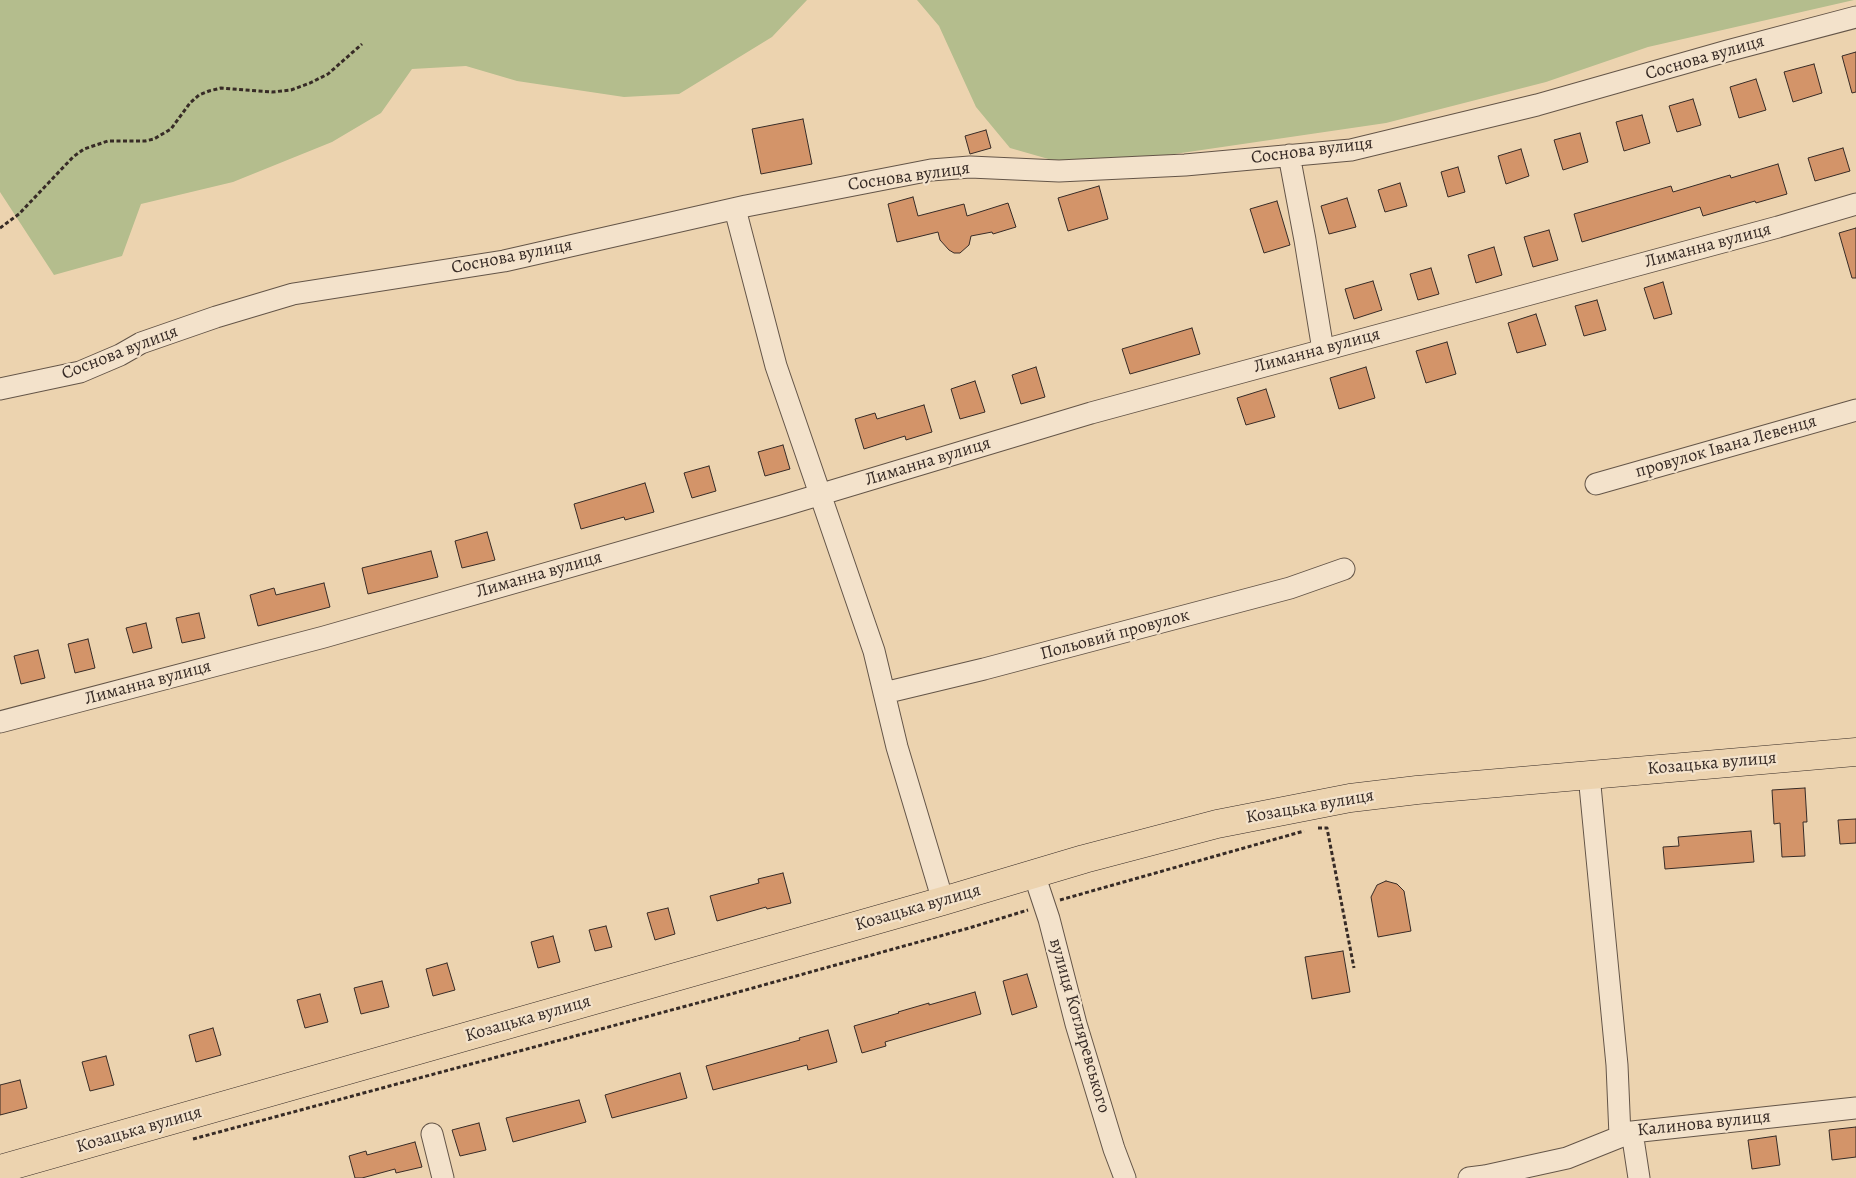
<!DOCTYPE html>
<html>
<head>
<meta charset="utf-8">
<style>
	body { margin:0 }
	canvas { display:block; background:#ecd3af }
</style>
</head>
<body>
<canvas width="1856" height="1178"></canvas>
<script>
const c = document.querySelector('canvas').getContext('2d');
c.lineJoin = 'round';
function paint(path, color) {
  c.fillStyle = color;
  c.fill(path, 'evenodd');
}
function poly(rows) {
  const path = new Path2D();
  for (const r of rows) {
    path.moveTo(r[0], r[1]);
    for (let i = 2; i < r.length; i += 2) path.lineTo(r[i], r[i + 1]);
  }
  return path;
}
function strokePath(path, color, width, dash) {
  c.strokeStyle = color;
  c.lineWidth = width;
  c.lineCap = dash ? 'butt' : 'round';
  c.setLineDash(dash || []);
  c.stroke(path);
}
function label(font, color, halo, rows, align = 'center') {
  c.font = font + ' Alegreya,serif';
  c.lineWidth = 4.5;
  c.setLineDash([]);
  c.textBaseline = 'middle';
  c.strokeStyle = halo;
  c.fillStyle = color;
  for (const [text, x, y, turn = 0] of rows) {
    c.save();
    c.translate(x, y);
    c.rotate((+turn || 0) * Math.PI / 180);
    c.textAlign = isNaN(turn) ? turn : align;
    if (halo) c.strokeText(text, 0, 0);
    c.fillText(text, 0, 0);
    c.restore();
  }
}
paint(poly([
	[0,0,807,0,772,37,679,94,624,97,517,81,466,66,412,69,381,113,332,142,233,182,141,204,122,256,54,275,0,192],
	[917,0,1854,0,1648,47,1546,82,1386,123,1113,163,1059,162,1010,148,976,107,939,26]
]), '#b4bd8d');
const building = poly([
	[1856,52,1856,92,1852,93,1842,56,1856,52],
	[1814,64,1822,93,1793,102,1784,72,1814,64],
	[1756,79,1766,110,1739,118,1730,87,1756,79],
	[1693,99,1701,125,1677,132,1669,106,1693,99],
	[1642,115,1650,143,1624,151,1616,122,1642,115],
	[803,119,812,164,761,174,752,129,803,119],
	[986,130,991,148,970,154,965,136,986,130],
	[1580,133,1588,162,1563,170,1554,140,1580,133],
	[1843,148,1850,171,1815,181,1808,158,1843,148],
	[1521,149,1529,176,1506,184,1498,156,1521,149],
	[1778,164,1787,194,1756,203,1755,201,1703,216,1700,207,1582,242,1574,214,1671,186,1673,192,1730,175,1731,178,1778,164],
	[1458,167,1465,192,1448,197,1441,172,1458,167],
	[1400,183,1407,206,1385,212,1378,190,1400,183],
	[1099,186,1108,219,1068,231,1058,198,1099,186],
	[913,197,918,216,964,204,967,216,1008,203,1016,227,993,234,992,232,971,236,969,245,960,253,954,253,949,250,940,240,938,232,897,242,888,204,913,197],
	[1347,198,1356,227,1329,234,1321,206,1347,198],
	[1277,201,1290,245,1264,253,1250,209,1277,201],
	[1856,228,1856,278,1852,278,1839,233,1856,228],
	[1549,230,1558,260,1533,267,1524,237,1549,230],
	[1494,247,1502,275,1476,283,1468,255,1494,247],
	[1431,268,1439,294,1418,300,1410,274,1431,268],
	[1373,281,1382,310,1354,319,1345,289,1373,281],
	[1663,282,1672,314,1654,319,1644,288,1663,282],
	[1597,300,1606,330,1584,336,1575,306,1597,300],
	[1536,314,1546,345,1517,353,1508,323,1536,314],
	[1192,328,1200,354,1130,374,1122,349,1192,328],
	[1447,342,1456,374,1426,383,1416,351,1447,342],
	[1036,367,1045,397,1021,404,1012,375,1036,367],
	[1366,367,1375,398,1339,409,1330,378,1366,367],
	[975,381,985,412,960,419,951,389,975,381],
	[1266,389,1275,417,1246,425,1237,398,1266,389],
	[924,405,932,432,906,440,905,436,864,449,855,419,875,413,877,419,924,405],
	[783,445,790,469,765,476,758,452,783,445],
	[709,466,716,491,692,498,684,473,709,466],
	[645,483,654,512,625,520,624,517,581,529,574,504,645,483],
	[487,532,495,560,462,568,455,541,487,532],
	[431,551,438,577,368,594,362,568,431,551],
	[324,583,330,607,258,626,250,595,274,588,276,595,324,583],
	[199,613,205,638,182,643,176,618,199,613],
	[146,623,152,648,133,653,126,628,146,623],
	[88,639,95,668,75,673,68,644,88,639],
	[38,650,45,678,21,684,14,656,38,650],
	[1805,788,1807,822,1803,822,1805,856,1782,857,1780,823,1774,824,1772,790,1805,788],
	[1856,819,1856,843,1840,844,1838,820,1856,819],
	[1751,831,1754,862,1665,869,1663,847,1679,846,1678,837,1751,831],
	[783,873,791,903,767,909,766,907,717,921,710,896,759,883,758,879,783,873],
	[1386,881,1397,884,1404,891,1411,931,1378,937,1371,897,1377,885,1386,881],
	[668,908,675,934,655,940,647,913,668,908],
	[606,926,612,947,595,951,589,930,606,926],
	[553,936,560,962,538,968,531,942,553,936],
	[1343,951,1350,992,1312,999,1305,957,1343,951],
	[447,963,455,990,433,996,426,969,447,963],
	[1027,974,1037,1007,1012,1015,1003,981,1027,974],
	[382,981,389,1007,361,1014,354,988,382,981],
	[975,992,981,1014,885,1042,886,1046,862,1053,854,1026,899,1013,898,1012,929,1003,929,1005,975,992],
	[320,994,328,1022,305,1028,297,1000,320,994],
	[213,1028,221,1055,196,1062,189,1035,213,1028],
	[828,1030,837,1062,808,1070,807,1065,713,1090,706,1066,800,1040,799,1038,828,1030],
	[106,1056,114,1085,90,1091,82,1062,106,1056],
	[680,1073,687,1098,612,1118,605,1095,680,1073],
	[20,1080,27,1108,0,1115,0,1085,20,1080],
	[579,1100,586,1122,513,1142,506,1118,579,1100],
	[479,1123,486,1150,460,1156,452,1130,479,1123],
	[1856,1127,1856,1157,1832,1160,1829,1130,1856,1127],
	[1776,1136,1780,1165,1752,1169,1748,1140,1776,1136],
	[415,1142,422,1167,396,1173,395,1169,362,1178,355,1178,349,1156,366,1151,367,1155,415,1142]
]);
paint(building, '#d39469');
strokePath(building, '#372b26', 1);
const minor = poly([
	[1289,155,1305,240,1323,350],
	[735,209,776,366,874,651,897,747,943,901],
	[0,389,80,372,120,355,141,343,216,317,293,294,504,261,746,206,931,170,970,167,1059,171,1185,165,1351,150,1537,105,1727,51,1856,17],
	[1596,484,1856,410],
	[884,693,984,669,1290,588,1344,569],
	[0,722,324,637,782,506,1091,413,1778,227,1856,204],
	[1589,775,1617,1065,1620,1136],
	[1034,874,1049,919,1076,1024,1114,1149,1125,1178],
	[1632,1132,1639,1178],
	[432,1134,443,1178],
	[1469,1178,1485,1176,1567,1158,1632,1132,1856,1108]
]);
const major = poly([
	[0,1169,943,901,1084,859,1217,824,1350,798,1417,790,1856,752]
]);
strokePath(minor, '#645548', 23);
strokePath(major, '#372b26', 29);
strokePath(poly([
	[0,228,19,214,73,157,84,149,108,141,145,141,154,139,171,129,190,103,199,95,209,91,221,88,272,92,291,90,310,83,328,74,362,44],
	[1318,828,1327,828,1354,968],
	[1060,900,1304,831],
	[193,1139,742,991,969,928,1028,910]
]), '#372b26', 3, [4, 2.5]);
strokePath(minor, '#f3e2cb', 21);
strokePath(major, '#ecd3af', 28);
label('18px', '#372b26', '#f3e2cb', [
	["Соснова вулиця",1705,58,-16],
	["Соснова вулиця",1312,151,-7],
	["Соснова вулиця",909,177,-8],
	["Лиманна вулиця",1708,246,-15],
	["Соснова вулиця",512,257,-11],
	["Лиманна вулиця",1317,351,-15],
	["Соснова вулиця",120,353,-21],
	["провулок Івана Левенця",1726,447,-16],
	["Лиманна вулиця",928,462,-17],
	["Лиманна вулиця",539,575,-16],
	["Польовий провулок",1115,635,-15],
	["Лиманна вулиця",148,683,-15],
	["Козацька вулиця",1712,764,-5],
	["Козацька вулиця",1310,807,-10],
	["Козацька вулиця",918,908,-16],
	["Козацька вулиця",528,1019,-16],
	["вулиця Котляревського",1079,1026,74],
	["Калинова вулиця",1704,1124,-6],
	["Козацька вулиця",139,1130,-16]
]);
</script>
</body>
</html>
